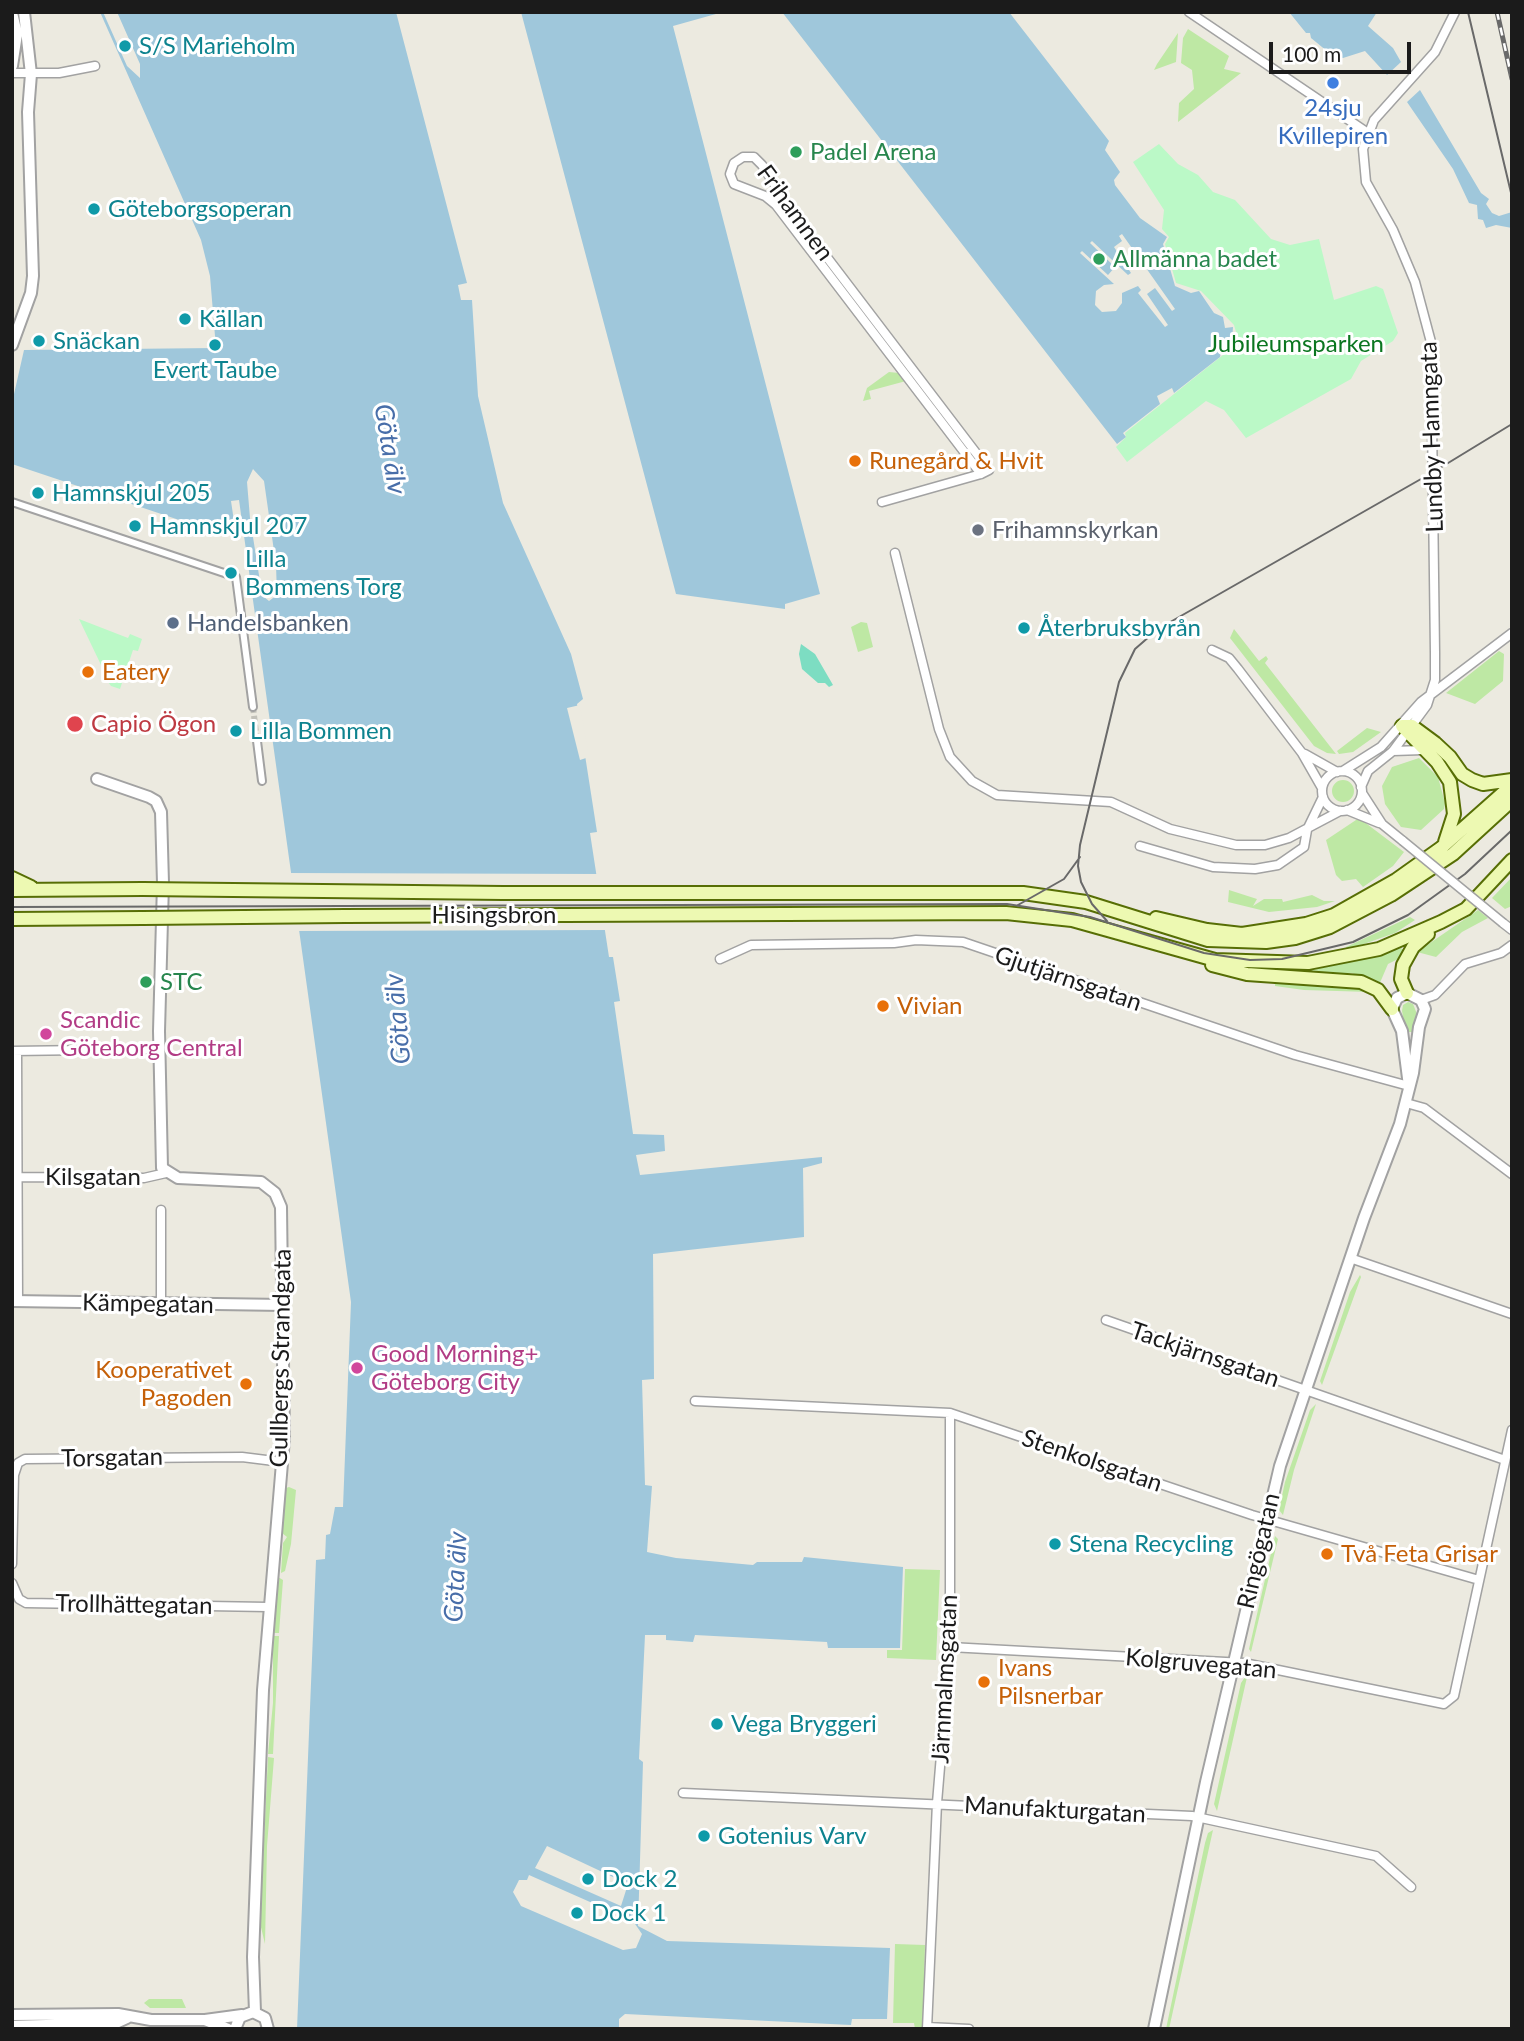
<!DOCTYPE html>
<html>
<head>
<meta charset="utf-8">
<style>
	body { margin:0 }
	#map { position:relative; width:1524px; height:2041px; overflow:hidden; background:#eceae0; font-family:Lato,sans-serif }
	canvas { display:block }
	.frame { position:absolute; inset:0; border:14px solid #1b1b1b; pointer-events:none }
	.scale { position:absolute; left:1269px; top:42px; width:142px; height:32px; box-sizing:border-box; border:4px solid #1b1b1b; border-top:0; padding-left:9px; font-size:21px; line-height:24px; white-space:nowrap; color:#1b1b1b; -webkit-text-stroke:5px #fff; paint-order:stroke }
</style>
</head>
<body>
<div id="map">
<canvas width="1524" height="2041"></canvas>
<div class="frame"></div>
<div class="scale">100 m</div>
</div>
<script>
const c = document.querySelector('canvas').getContext('2d');
c.lineJoin = 'round';
function paint(path, color) {
  c.fillStyle = color;
  c.fill(path, 'evenodd');
}
function poly(rows) {
  const path = new Path2D();
  for (const r of rows) {
    if (r.length === 3) {
      path.moveTo(r[0] + r[2], r[1]);
      path.arc(r[0], r[1], r[2], 0, 2 * Math.PI);
      continue;
    }
    path.moveTo(r[0], r[1]);
    for (let i = 2; i < r.length; i += 2) path.lineTo(r[i], r[i + 1]);
  }
  return path;
}
function strokePath(path, color, width, dash) {
  c.strokeStyle = color;
  c.lineWidth = width;
  c.lineCap = dash ? 'butt' : 'round';
  c.setLineDash(dash || []);
  c.stroke(path);
}
function label(font, color, halo, rows, align = 'center') {
  c.font = font + ' Lato,sans-serif';
  c.lineWidth = 6;
  c.setLineDash([]);
  c.textBaseline = 'middle';
  c.strokeStyle = halo;
  c.fillStyle = color;
  for (const [text, x, y, turn = 0] of rows) {
    c.save();
    c.translate(x, y);
    c.rotate((+turn || 0) * Math.PI / 180);
    c.textAlign = isNaN(turn) ? turn : align;
    if (halo) c.strokeText(text, 0, 0);
    c.fillText(text, 0, 0);
    c.restore();
  }
}
paint(poly([
	[1188,29,1229,56,1224,69,1241,73,1178,122,1179,103,1194,89,1192,70,1181,63,1183,38],
	[1178,33,1176,62,1154,70,1157,64],
	[889,372,899,373,906,381,869,391,871,399,863,401,867,388],
	[861,622,867,623,873,647,858,652,851,627],
	[1234,629,1259,661,1266,656,1268,659,1265,663,1336,754,1327,753,1314,746,1230,638],
	[1499,651,1504,654,1503,681,1475,704,1446,693],
	[1367,728,1381,732,1353,752,1339,754,1337,751],
	[1419,758,1438,777,1445,803,1444,809,1421,830,1401,827,1385,804,1382,786,1392,767],
	[1343,791,11],
	[1359,818,1404,852,1393,866,1363,887,1356,879,1342,881,1336,875,1326,840],
	[1512,877,1512,906,1505,909,1492,898],
	[1229,890,1257,899,1253,906,1264,899,1282,899,1283,902,1312,895,1324,901,1335,901,1317,907,1269,912,1228,902],
	[1478,910,1488,918,1462,932,1436,957,1417,952],
	[1410,917,1415,920,1395,933,1347,950,1346,947],
	[1401,948,1404,950,1400,958,1388,964,1379,985,1352,973,1330,976,1270,970,1352,962],
	[1275,981,1349,983,1370,992,1304,990,1275,986],
	[1408,1002,1413,1004,1417,1014,1412,1032,1406,1032,1402,1011,1403,1005],
	[1360,1275,1361,1277,1322,1385,1320,1381,1350,1292],
	[1316,1404,1294,1470,1283,1515,1279,1510,1285,1482,1310,1410],
	[289,1487,296,1490,291,1544,285,1571,281,1573,283,1543,287,1537,282,1533,286,1488],
	[1275,1536,1278,1539,1251,1652,1249,1649],
	[905,1569,940,1570,936,1660,887,1658,887,1650,902,1650],
	[278,1577,283,1580,279,1633,273,1633],
	[273,1636,279,1636,273,1754,268,1754,273,1703],
	[1247,1674,1253,1675,1252,1678,1247,1677,1217,1811,1214,1804,1241,1683],
	[268,1757,274,1758,267,1846,265,1944,260,1923],
	[1213,1830,1169,2029,1166,2029,1205,1843,1208,1833],
	[895,1944,925,1945,923,2029,915,2029,914,2023,893,2023],
	[149,1999,182,1999,186,2008,150,2008,144,2003]
]), '#bee8a4');
paint(poly([
	[1159,144,1178,164,1198,175,1213,192,1235,200,1271,239,1290,245,1319,239,1334,300,1376,286,1383,289,1398,333,1393,341,1361,361,1351,379,1246,438,1224,410,1206,401,1127,462,1116,447,1126,437,1125,433,1233,347,1238,339,1234,325,1201,291,1176,283,1165,244,1169,237,1162,229,1164,210,1133,162],
	[79,619,128,638,130,634,142,639,138,651,133,650,120,689,111,686,108,682,114,678,114,672,110,667,102,667]
]), '#bbf9c7');
paint(poly([
	[801,644,815,654,833,685,829,687,825,683,818,683,802,669,799,654]
]), '#7dddc2');
paint(poly([
	[100,12,103,12,127,66,140,78,140,64,117,12,396,12,467,283,458,285,461,300,472,300,478,396,503,503,571,654,583,699,577,704,597,832,590,833,609,957,613,957,620,1001,614,1002,633,1134,664,1135,665,1151,636,1155,640,1175,822,1157,822,1163,803,1168,804,1237,653,1254,654,1379,642,1380,645,1485,652,1486,647,1552,676,1558,753,1565,757,1562,802,1562,804,1557,903,1567,900,1648,828,1648,827,1642,695,1635,693,1642,666,1640,666,1635,645,1635,639,1759,643,1762,638,1926,667,1941,890,1948,887,2019,852,2019,851,2025,625,2014,619,2019,619,2029,297,2029,316,1560,325,1559,326,1535,330,1534,335,1507,343,1507,351,1302,239,500,231,501,235,528,215,532,12,464,12,403,24,350,216,348,210,276,201,240],
	[253,469,264,481,276,565,277,595,269,601,264,597,261,588,250,518,247,482],
	[547,1846,628,1884,621,1906,535,1868],
	[529,1875,633,1921,642,1934,636,1948,623,1950,521,1906,513,1892,519,1880,527,1880],
	[521,12,723,12,673,26,820,594,785,604,785,609,676,594],
	[782,12,1009,12,1109,141,1105,150,1120,172,1114,180,1115,185,1140,218,1167,237,1163,244,1175,286,1191,293,1199,291,1214,313,1223,317,1225,328,1233,327,1232,341,1223,341,1220,357,1174,393,1172,388,1157,396,1160,404,1123,433,1126,437,1117,444],
	[1289,12,1377,12,1368,26,1393,48,1401,62,1387,75,1365,51,1343,58,1333,56,1311,38,1310,33,1306,33],
	[1420,90,1481,193,1489,199,1486,204,1492,213,1499,216,1512,212,1512,228,1496,225,1486,228,1483,220,1478,219,1477,205,1469,203,1453,169,1407,102]
]), '#9fc7db');
paint(poly([
	[1122,234,1175,309,1172,311,1155,288,1147,294,1168,325,1165,327,1138,293,1141,290,1138,286,1122,293,1122,303,1116,311,1102,312,1095,305,1096,291,1104,285,1114,284,1080,253,1082,251,1108,275,1115,267,1090,243,1092,241,1128,275,1131,273,1114,247,1122,241,1119,236],
	[580,705,589,757,580,760,567,708],
	[288,873,600,874,608,930,296,931]
]), '#eceae0');
strokePath(poly([
	[253,707,257,741]
]), '#c2c1b9', 6, [6, 3]);
const pedestrian = poly([
	[12,502,236,577,253,707],
	[257,741,262,781]
]);
const minor = poly([
	[1189,12,1368,133],
	[12,73,59,73,95,66],
	[882,502,981,474,989,470,794,214,762,165,754,157,743,157,734,163,730,174,734,184,765,196,776,205,981,474],
	[895,553,939,729,950,757,972,781,997,795,1111,802,1170,829,1236,845,1265,845,1289,838,1340,811],
	[1212,650,1229,658,1238,669,1302,753,1322,788],
	[1393,751,1423,750],
	[1305,754,1337,772],
	[1343,771,1381,747,1421,702,1512,633],
	[1342,791,20],
	[1361,787,1368,771,1393,751,1427,705,1435,680,1435,653,1431,342,1415,282,1393,230,1366,182,1363,149,1374,120,1435,52,1455,12],
	[1362,793,1382,824,1403,841],
	[1347,810,1379,823],
	[1140,846,1213,867,1255,869,1278,865,1304,847,1307,830,1323,797],
	[1503,923,1512,930],
	[720,959,751,945,894,943,916,940,963,942,1295,1055,1409,1086],
	[1421,1000,1435,995,1465,964,1501,953,1512,945],
	[12,1051,159,1049],
	[17,1051,18,1302],
	[1406,1103,1424,1108,1512,1174],
	[19,1177,144,1178,166,1173],
	[1350,1258,1512,1314],
	[161,1305,161,1210],
	[1106,1320,1505,1460],
	[695,1401,950,1413,1252,1515,1479,1580],
	[12,1564,14,1475,18,1463,25,1459,242,1457,282,1462],
	[12,1583,19,1599,26,1603,268,1607],
	[950,1647,1244,1663,1444,1704,1454,1696,1512,1430],
	[683,1793,1192,1816,1376,1856,1411,1887],
	[927,2027,969,2029],
	[927,2029,937,1803,950,1647,950,1413]
]);
const tertiary = poly([
	[12,13,17,34,12,66],
	[12,345,31,293,33,276,28,112,31,74,24,12],
	[97,779,149,797,156,801,161,812,163,883,159,1031,162,1168,178,1178,261,1182,275,1193,281,1207,284,1439,263,1690,253,1957,255,2012],
	[12,1301,284,1305],
	[12,2015,118,2014,151,2020,205,2020,242,2015],
	[205,2020,228,2029],
	[12,2026,116,2023,127,2018],
	[235,2029,240,2017,253,2012,265,2018,268,2029],
	[1154,2029,1206,1782,1280,1466,1364,1218,1400,1124,1413,1073,1419,1027,1425,1009,1421,1000,1407,993,1397,998,1392,1009,1402,1031,1409,1086]
]);
const secondary = poly([
	[1402,726,1437,762,1450,782,1454,814,1445,842],
	[1402,726,1412,726,1435,743,1450,757,1462,774,1472,780,1483,784,1512,780],
	[12,878,31,887],
	[12,890,143,889],
	[503,893,1023,893,1086,902,1208,940,1266,942,1295,938,1330,927,1391,895,1453,854,1512,800],
	[345,916,1006,913,1072,920,1215,960,1308,963,1379,949,1441,922,1466,909,1512,860],
	[1156,918,1207,930,1242,934,1306,924,1334,915,1396,880,1441,848,1512,785],
	[12,919,143,918],
	[1212,965,1247,974,1361,982,1378,990,1392,1009],
	[1407,993,1401,979,1403,965,1413,947,1428,934]
]);
strokePath(pedestrian, '#a2a2a2', 10);
strokePath(minor, '#a2a2a2', 11);
strokePath(tertiary, '#a2a2a2', 14);
strokePath(secondary, '#576e05', 16);
strokePath(pedestrian, '#fff', 6);
strokePath(minor, '#fff', 8);
strokePath(tertiary, '#fff', 10);
strokePath(secondary, '#edf9b2', 12);
strokePath(poly([
	[1468,12,1512,197],
	[1018,905,1064,879,1080,857],
	[12,907,1007,904,1090,917,1204,953,1250,960,1282,959,1353,942,1408,915,1465,874,1512,830],
	[1107,921,1092,904,1081,882,1078,866,1080,845,1119,682,1135,649,1158,629,1435,471,1512,424]
]), '#696969', 2);
const rail = poly([
	[1497,12,1512,79]
]);
strokePath(rail, '#696969', 5);
strokePath(rail, '#fff', 2.5, [8]);
const minorBridge = poly([
	[1403,841,1503,923]
]);
const secondaryBridge = poly([
	[143,889,503,893],
	[143,918,345,916]
]);
strokePath(minorBridge, '#a2a2a2', 11, []);
strokePath(secondaryBridge, '#576e05', 16, []);
strokePath(minorBridge, '#fff', 8);
strokePath(secondaryBridge, '#edf9b2', 12);
for (const [x, y, r, color] of [
	[125,46,7,"#0f9aa8"],
	[1333,83,7,"#3f7fe0"],
	[796,152,7,"#2e9e5b"],
	[94,209,7,"#0f9aa8"],
	[1099,259,7,"#2e9e5b"],
	[185,319,7,"#0f9aa8"],
	[39,341,7,"#0f9aa8"],
	[215,345,7,"#0f9aa8"],
	[855,461,7,"#e8710a"],
	[38,493,7,"#0f9aa8"],
	[135,526,7,"#0f9aa8"],
	[978,530,7,"#6b7280"],
	[231,573,7,"#0f9aa8"],
	[173,623,7,"#5c6f8a"],
	[1024,628,7,"#0f9aa8"],
	[88,672,7,"#e8710a"],
	[75,724,9,"#e0444e"],
	[236,731,7,"#0f9aa8"],
	[146,982,7,"#2e9e5b"],
	[883,1006,7,"#e8710a"],
	[46,1034,7,"#d1479c"],
	[357,1368,7,"#d1479c"],
	[246,1384,7,"#e8710a"],
	[1055,1544,7,"#0f9aa8"],
	[1327,1554,7,"#e8710a"],
	[984,1682,7,"#e8710a"],
	[717,1724,7,"#0f9aa8"],
	[704,1836,7,"#0f9aa8"],
	[588,1879,7,"#0f9aa8"],
	[577,1913,7,"#0f9aa8"]
]) {
  const dot = new Path2D();
  dot.arc(x, y, r, 0, 2 * Math.PI);
  c.fillStyle = color;
  c.fill(dot);
  strokePath(dot, '#fff', 2.5);
}
label('24px', '#0d838f', '#fff', [
	["S/S Marieholm",139,46],
	["Göteborgsoperan",108,209],
	["Källan",199,319],
	["Snäckan",53,341],
	["Evert Taube",215,370,"center"],
	["Hamnskjul 205",52,493],
	["Hamnskjul 207",149,526],
	["Lilla",245,559],
	["Bommens Torg",245,587],
	["Återbruksbyrån",1038,628],
	["Lilla Bommen",250,731],
	["Stena Recycling",1069,1544],
	["Vega Bryggeri",731,1724],
	["Gotenius Varv",718,1836],
	["Dock 2",602,1879],
	["Dock 1",591,1913]
], 'left');
label('24px', '#366cbe', '#fff', [
	["24sju",1333,108],
	["Kvillepiren",1333,136]
]);
label('24px', '#27864d', '#fff', [
	["Padel Arena",810,152],
	["Allmänna badet",1113,259],
	["STC",160,982]
], 'left');
label('24px', '#1b1b1b', '#fff', [
	["Frihamnen",795,213,54],
	["Lundby Hamngata",1432,437,-92],
	["Hisingsbron",494,915],
	["Gjutjärnsgatan",1068,979,19],
	["Kilsgatan",93,1177],
	["Kämpegatan",148,1304,1],
	["Tackjärnsgatan",1205,1355,19],
	["Gullbergs Strandgata",281,1358,-89],
	["Torsgatan",112,1458,-1],
	["Stenkolsgatan",1092,1461,19],
	["Ringögatan",1259,1551,-77],
	["Trollhättegatan",134,1605,1],
	["Kolgruvegatan",1201,1664,5],
	["Järnmalmsgatan",945,1679,-87],
	["Manufakturgatan",1055,1810,3]
]);
label('24px', '#0b7620', '#fff', [
	["Jubileumsparken",1296,344]
]);
label('24px', '#c56008', '#fff', [
	["Runegård & Hvit",869,461],
	["Eatery",102,672],
	["Vivian",897,1006],
	["Kooperativet",232,1370,"right"],
	["Pagoden",232,1398,"right"],
	["Två Feta Grisar",1341,1554],
	["Ivans",998,1668],
	["Pilsnerbar",998,1696]
], 'left');
label('24px', '#5b616d', '#fff', [
	["Frihamnskyrkan",992,530]
], 'left');
label('24px', '#4e5e75', '#fff', [
	["Handelsbanken",187,623]
], 'left');
label('24px', '#be3a42', '#fff', [
	["Capio Ögon",91,724]
], 'left');
label('24px', '#b23c85', '#fff', [
	["Scandic",60,1020],
	["Göteborg Central",60,1048],
	["Good Morning+",371,1354],
	["Göteborg City",371,1382]
], 'left');
label('italic 26px', '#486ea9', '#fff', [
	["Göta älv",390,449,81],
	["Göta älv",398,1019,-95],
	["Göta älv",456,1577,-87]
]);
</script>
</body>
</html>
